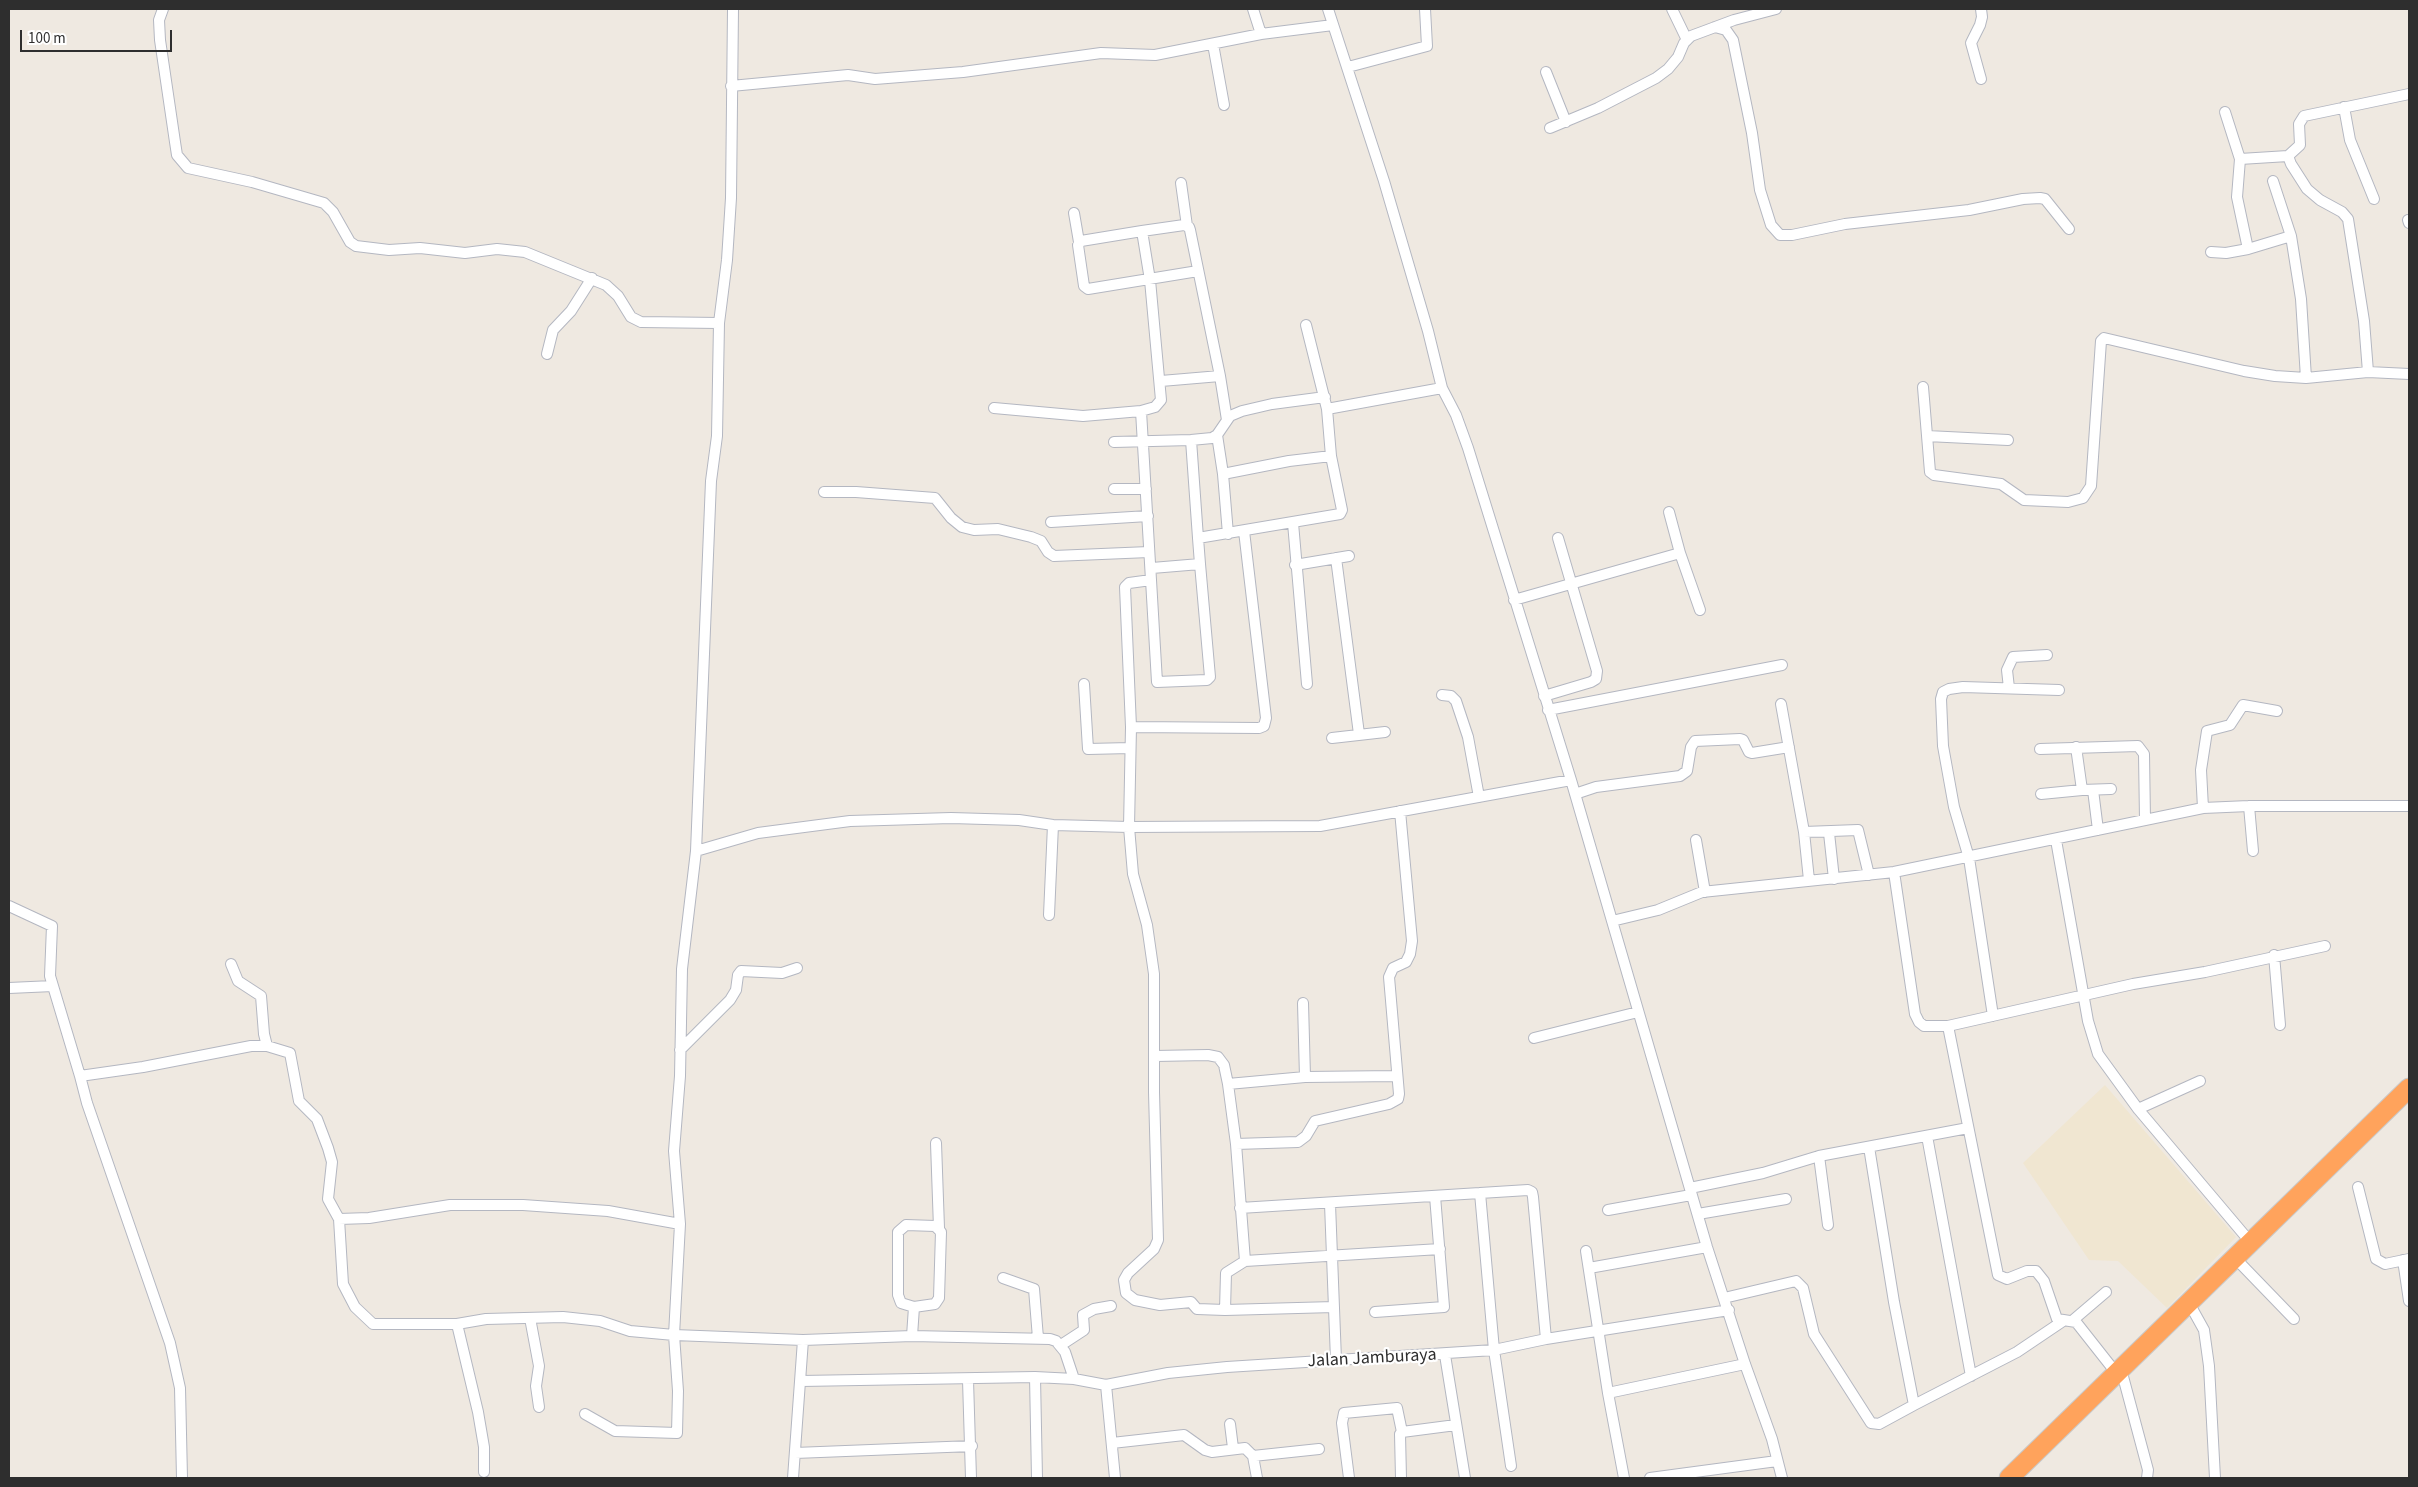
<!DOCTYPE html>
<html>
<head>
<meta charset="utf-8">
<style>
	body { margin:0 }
	#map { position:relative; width:2418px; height:1487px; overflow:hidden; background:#efe9e1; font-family:"Source Sans 3",sans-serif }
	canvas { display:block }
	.frame { position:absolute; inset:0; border:10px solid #2e2e2e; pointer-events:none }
	.scale { position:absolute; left:20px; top:30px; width:152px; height:22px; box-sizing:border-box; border:2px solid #2e2e2e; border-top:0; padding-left:6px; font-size:15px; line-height:18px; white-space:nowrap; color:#2e2e2e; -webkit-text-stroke:4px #fff; paint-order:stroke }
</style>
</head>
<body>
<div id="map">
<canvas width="2418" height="1487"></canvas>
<div class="frame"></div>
<div class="scale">100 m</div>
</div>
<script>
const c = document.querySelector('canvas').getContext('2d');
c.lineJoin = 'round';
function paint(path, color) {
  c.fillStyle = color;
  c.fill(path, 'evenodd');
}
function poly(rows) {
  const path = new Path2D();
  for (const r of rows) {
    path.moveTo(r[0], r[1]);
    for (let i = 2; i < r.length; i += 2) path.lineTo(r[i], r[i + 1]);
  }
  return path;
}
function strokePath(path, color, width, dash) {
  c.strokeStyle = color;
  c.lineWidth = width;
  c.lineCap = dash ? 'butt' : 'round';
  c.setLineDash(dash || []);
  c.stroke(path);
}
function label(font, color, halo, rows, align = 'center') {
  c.font = font + ' "Source Sans 3",sans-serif';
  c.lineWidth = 4.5;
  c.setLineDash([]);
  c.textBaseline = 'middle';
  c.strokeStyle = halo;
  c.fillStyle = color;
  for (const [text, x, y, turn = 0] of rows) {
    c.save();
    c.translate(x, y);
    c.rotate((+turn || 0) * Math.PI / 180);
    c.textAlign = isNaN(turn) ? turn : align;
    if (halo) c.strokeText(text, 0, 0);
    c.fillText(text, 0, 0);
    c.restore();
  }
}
paint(poly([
	[2105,1085,2236,1237,2167,1308,2118,1261,2089,1260,2023,1163]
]), '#f0e6d1');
const street = poly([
	[163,9,159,20,160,40,175,142,177,155,188,168,252,182,324,203,333,212,350,242,356,246,389,250,420,248,465,253,497,249,525,252,606,285,618,296,631,317,641,322,719,323],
	[733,9,731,198,727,260,719,323,717,436,711,481,696,851,758,833,850,821,951,818,1019,820,1053,825,1129,827,1320,826,1571,780],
	[1253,9,1261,34],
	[1328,9,1384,181,1428,331,1442,388],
	[1672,9,1687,40],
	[1981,9,1982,17,1980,25,1971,43,1981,79],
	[1715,27,1726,30,1733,40,1752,133,1760,190,1771,225,1780,235,1792,235,1845,224,1969,210,2023,199,2040,198,2045,199,2069,229],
	[1213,44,1224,105],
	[1348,67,1427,46,1425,9],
	[1546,72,1566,122],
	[731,86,848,75,875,79,963,72,1101,53,1155,55,1261,34,1333,25],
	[2344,107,2350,140,2374,199],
	[2225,112,2240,159],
	[1550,128,1598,108,1656,78,1668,69,1678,57,1684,43,1691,36,1734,20,1776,9],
	[2288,156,2291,164,2307,189,2320,200,2342,212,2348,219,2364,321,2368,372],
	[2273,181,2291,236,2301,299,2306,378],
	[1181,183,1187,226],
	[1074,213,1079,242],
	[2408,220,2409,223],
	[1142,231,1150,280,1161,400,1155,407,1141,411,1151,580,1129,583,1125,587,1131,727,1129,827,1133,874,1147,925,1154,974,1154,1092,1158,1240,1154,1249,1128,1273,1124,1280,1126,1293,1135,1300,1160,1305,1191,1302,1197,1309,1225,1310,1226,1273,1245,1261,1440,1249],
	[2248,249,2237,197,2240,159,2288,156,2300,145,2299,124,2304,116,2409,94],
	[2211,252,2226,253,2248,249,2291,236],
	[1198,271,1088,289,1084,286,1078,245,1081,241,1142,231,1184,225,1189,227,1190,230,1220,376,1227,420],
	[1306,325,1327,409,1442,388,1456,415,1468,448,1571,780,1707,1247,1745,1364,1772,1439,1782,1478],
	[547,354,553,330,571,311,592,278],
	[1161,381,1220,376],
	[1923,387,1930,472,1934,475,2001,484,2024,500,2068,502,2083,498,2091,486,2101,341,2104,338,2244,371,2275,376,2306,378,2368,372,2409,374],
	[994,408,1083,416,1141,411],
	[1217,435,1223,474],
	[1927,436,2008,440],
	[1191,440,1198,538],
	[1114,442,1191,440,1212,438,1217,435,1230,416,1242,411,1272,404,1325,397],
	[1114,489,1146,489],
	[824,492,856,492,935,498,951,518,962,527,974,530,998,529,1031,537,1041,541,1048,552,1054,556,1149,552],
	[1669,512,1680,553],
	[1051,522,1148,516],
	[1293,523,1307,684],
	[1228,534,1223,474,1289,461,1331,456],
	[1336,558,1359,734],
	[1295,565,1349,556],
	[1152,568,1200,564,1198,538,1340,514,1342,510,1331,456,1327,409],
	[1151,580,1157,682,1207,680,1210,677,1200,564],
	[1514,600,1680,553,1700,610],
	[1084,684,1088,749,1130,748],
	[2009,688,2007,670,2013,657,2047,655],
	[1442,695,1451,696,1456,701,1468,737,1479,797],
	[1544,696,1591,682,1596,679,1597,671,1558,538],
	[1781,704,1804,832,1858,830,1869,875],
	[1548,710,1782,665],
	[1131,727,1259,728,1264,726,1266,718,1244,531],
	[1332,738,1385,732],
	[2076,747,2082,790,2111,789],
	[2040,749,2138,746,2144,754,2145,820],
	[2093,790,2098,830],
	[1575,794,1596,787,1680,776,1687,771,1691,747,1695,741,1740,739,1743,740,1749,752,1752,753,1789,747],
	[2041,794,2082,790],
	[2249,806,2253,851],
	[2203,808,2201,770,2207,731,2230,725,2243,705,2277,711],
	[1804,832,1809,880],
	[1829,833,1834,879],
	[1696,840,1705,892],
	[2056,840,2088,1021,2098,1054,2138,1109,2252,1244],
	[1894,872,1915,1014,1919,1022,1924,1026,1948,1026,2133,984,2205,972,2325,946],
	[9,906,52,926,50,976,80,1076,143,1067,251,1046,267,1046,290,1053,299,1101,317,1119,328,1148,332,1162,328,1199,339,1219,369,1218,450,1205,523,1205,608,1211,680,1224],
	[1049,915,1053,825],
	[1612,921,1658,910,1702,892,1894,872,2203,808,2249,806,2409,806],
	[2274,955,2280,1025],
	[231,964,238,981,261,996,264,1034,267,1046],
	[9,988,53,986],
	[1993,1016,1969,858,1954,807,1943,746,1941,699,1943,692,1949,689,1963,687,2059,690],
	[1948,1026,1998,1275,2007,1279,2027,1271,2036,1271,2044,1281,2057,1319,2076,1322,2117,1374],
	[1534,1038,1638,1012],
	[680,1050,730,1000,736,990,738,975,741,971,782,973,797,968],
	[1155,1056,1208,1055,1218,1057,1224,1065,1228,1084,1305,1077,1303,1003],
	[80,1076,87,1103,170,1343,180,1388,182,1478],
	[1305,1077,1397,1076],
	[1228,1084,1236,1144,1245,1261],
	[2138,1109,2200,1081],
	[1927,1136,1971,1376],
	[936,1143,939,1228],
	[1236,1144,1298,1142,1306,1136,1315,1121,1389,1104,1398,1099,1399,1094,1389,977,1393,968,1406,962,1410,954,1412,941,1400,811],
	[1869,1147,1894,1302,1914,1405,2017,1352,2063,1321],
	[1819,1156,1828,1225],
	[2358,1187,2376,1259,2385,1264,2409,1259],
	[1690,1188,1763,1173,1819,1156,1968,1128],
	[1480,1193,1494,1350,1511,1466],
	[1330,1204,1336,1360],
	[1240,1208,1528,1190,1532,1192,1533,1197,1546,1339],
	[1608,1210,1691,1195],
	[1698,1214,1786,1199],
	[339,1219,343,1284,355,1307,373,1324,457,1324,486,1319,563,1317,600,1321,630,1331,674,1335,803,1340,793,1478],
	[1586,1251,1608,1393,1624,1478],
	[2236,1259,2294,1319],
	[2403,1260,2409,1301],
	[1589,1268,1707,1247],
	[1003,1278,1034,1289,1038,1338],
	[1724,1298,1796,1281,1803,1288,1814,1334,1871,1423,1879,1424,1914,1405],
	[2189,1303,2204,1330,2209,1366,2215,1478],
	[1225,1310,1334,1307],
	[1375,1312,1444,1307,1435,1196],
	[530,1318,539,1366,536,1386,539,1407],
	[2072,1321,2106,1292],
	[457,1324,478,1412,484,1447,484,1472],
	[912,1336,914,1307,901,1303,898,1295,898,1232,906,1225,935,1226,941,1232,939,1298,935,1304,914,1307],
	[803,1340,912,1336,1050,1339,1056,1341,1065,1352,1074,1379],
	[1061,1345,1084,1330,1083,1315,1094,1309,1111,1306],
	[1445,1355,1465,1478],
	[2121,1369,2148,1470,2147,1478],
	[1035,1377,1074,1379,1106,1385],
	[968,1380,971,1478],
	[801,1381,1035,1377,1037,1478],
	[1608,1393,1745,1364],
	[585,1414,615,1431,677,1433,678,1391,674,1335,680,1224,674,1151,680,1076,682,969,696,851],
	[1230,1424,1233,1448],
	[1112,1443,1184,1435,1205,1450,1212,1452,1245,1448,1253,1456,1257,1478],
	[795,1453,972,1446],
	[1253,1456,1319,1449],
	[1115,1478,1106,1385,1168,1373,1227,1367,1494,1350,1546,1339,1729,1310],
	[1349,1478,1342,1423,1344,1413,1397,1408,1402,1432],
	[1401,1478,1400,1434,1402,1432,1456,1425],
	[1650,1478,1777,1461]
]);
const highway = poly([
	[2009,1478,2409,1088]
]);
strokePath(street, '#b4b7c1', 12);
strokePath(highway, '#c9c9c9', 21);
strokePath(street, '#fff', 10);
strokePath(highway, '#ffa35c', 19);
label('18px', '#2e2e2e', '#fff', [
	["Jalan Jamburaya",1372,1359,-3]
]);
</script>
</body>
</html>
